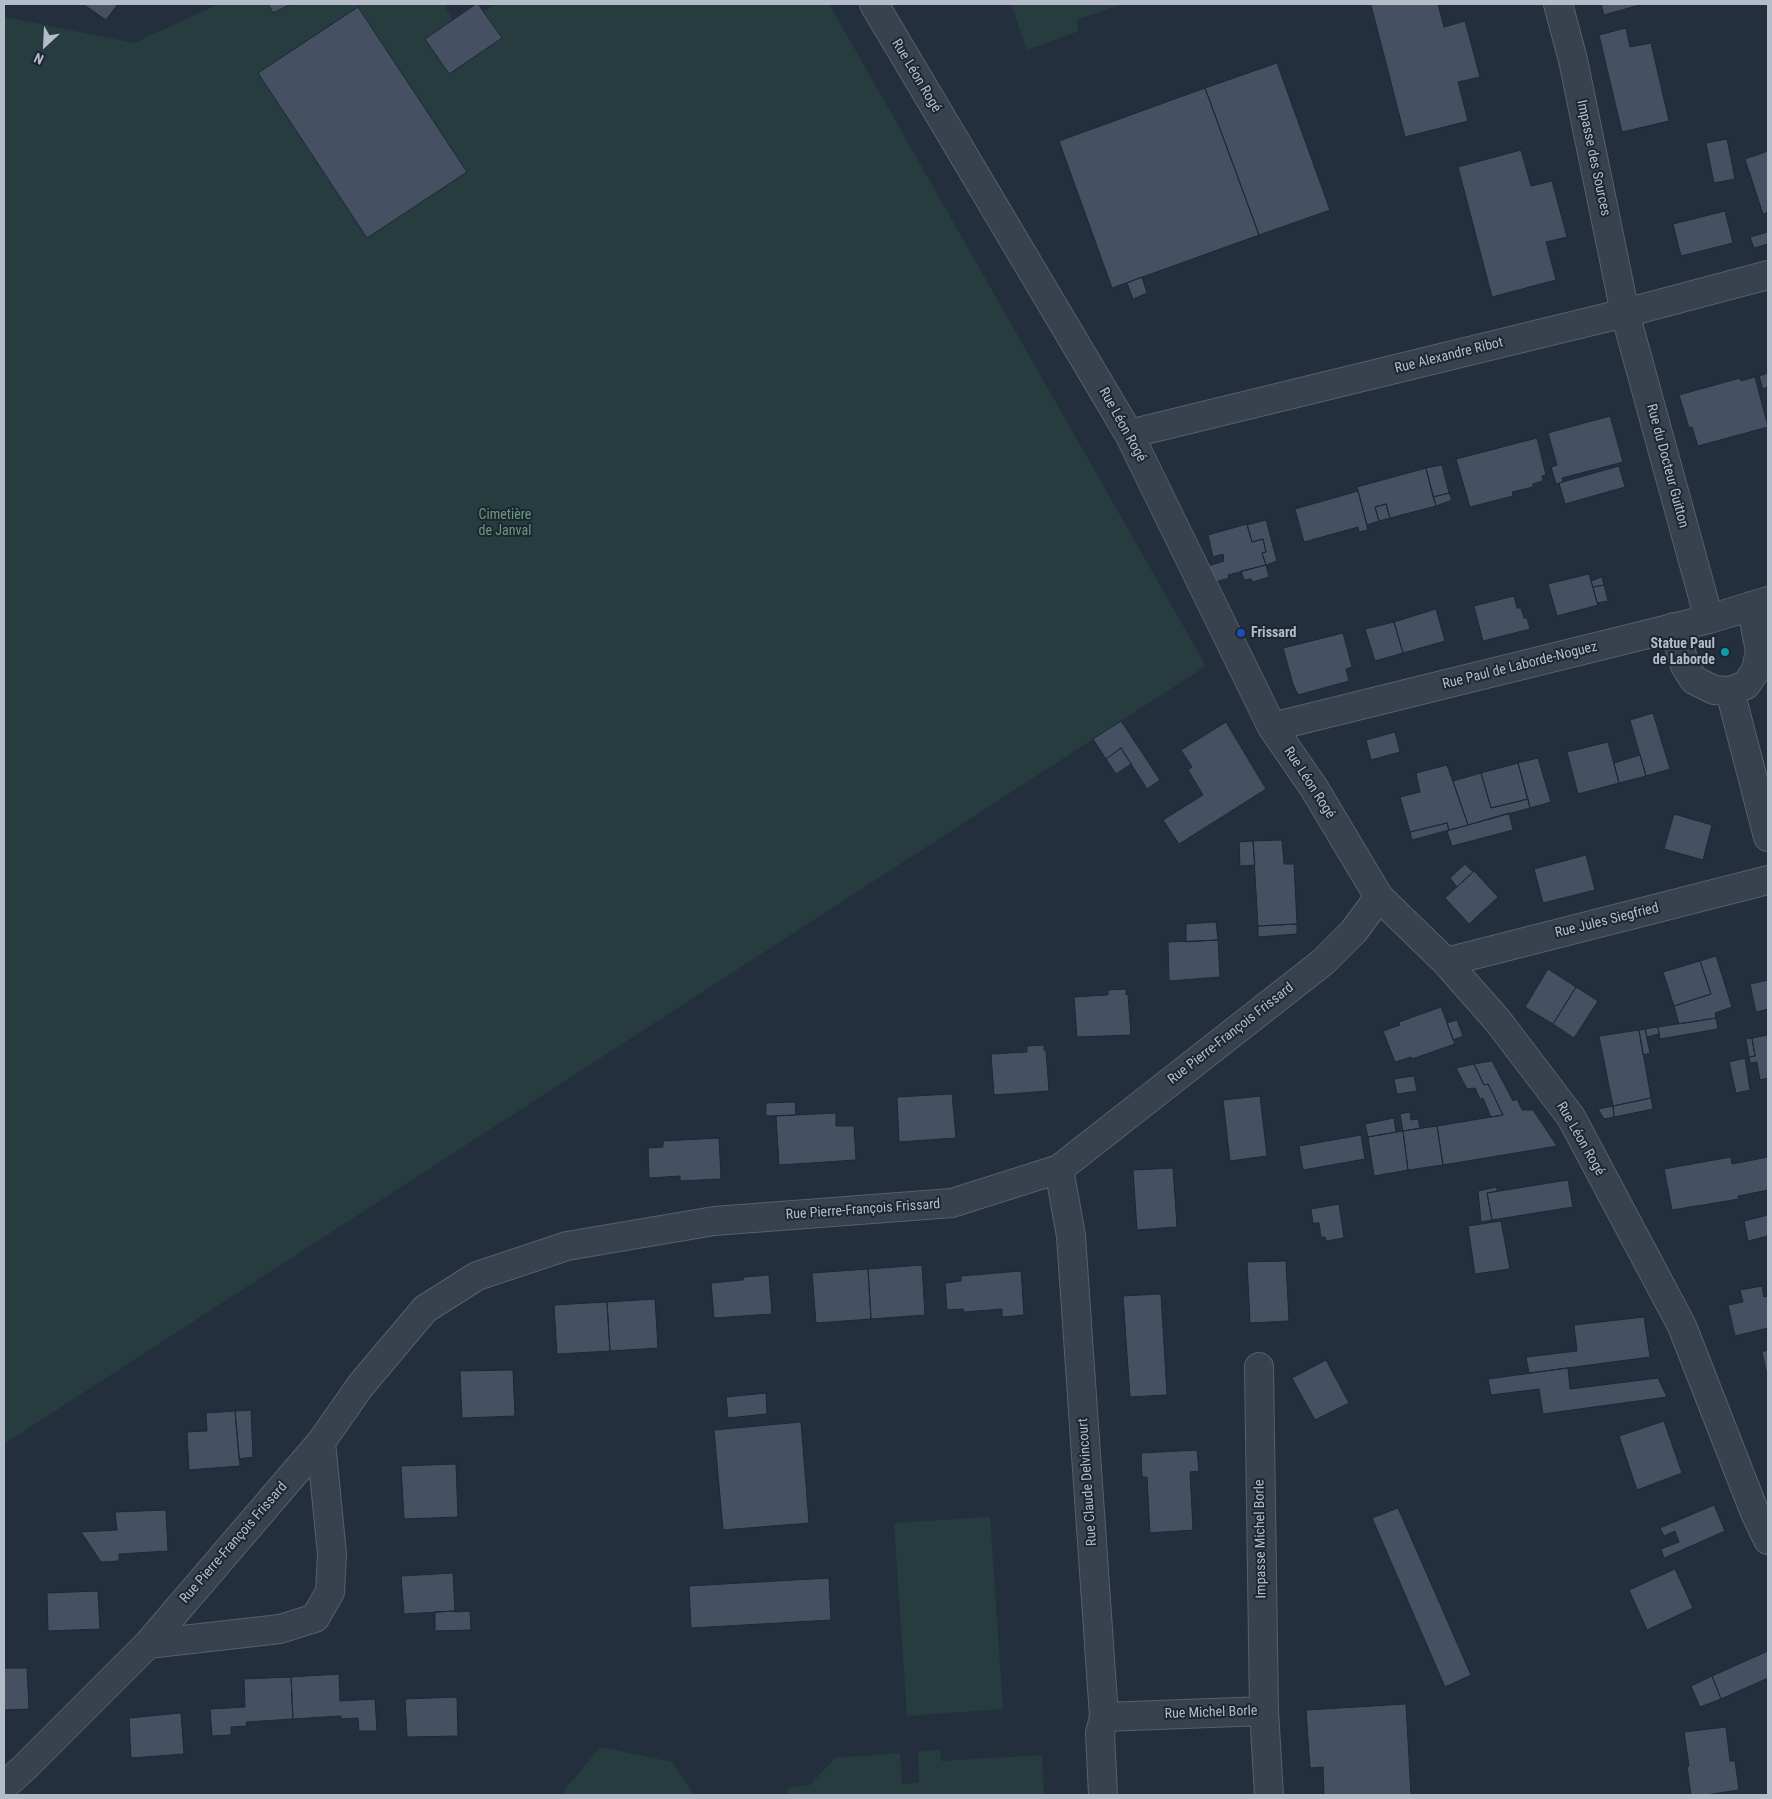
<!DOCTYPE html>
<html>
<head>
<meta charset="utf-8">
<style>
	body { margin:0 }
	#map { position:relative; width:1772px; height:1799px; overflow:hidden; background:#242f3e; font-family:"Roboto Condensed",sans-serif }
	canvas { display:block }
	.frame { position:absolute; inset:0; border:5px solid #b4bcc9; pointer-events:none }
	.north { position:absolute; left:20px; top:20px; width:50px; height:50px; -webkit-text-stroke:4px #1d2633; paint-order:stroke; rotate:205deg; font-size:14px; font-weight:700; line-height:20px; text-align:center; color:#b4bcc9 }
	.north::after { content:''; display:block; margin:auto; width:18px; height:22px; background:#b4bcc9; clip-path:polygon(50% 0,100% 100%,50% 72%,0 100%) }
</style>
</head>
<body>
<div id="map">
<canvas width="1772" height="1799"></canvas>
<div class="frame"></div>
<div class="north">N</div>
</div>
<script>
const c = document.querySelector('canvas').getContext('2d');
c.lineJoin = 'round';
function paint(path, color) {
  c.fillStyle = color;
  c.fill(path, 'evenodd');
}
function poly(rows) {
  const path = new Path2D();
  for (const r of rows) {
    path.moveTo(r[0], r[1]);
    for (let i = 2; i < r.length; i += 2) path.lineTo(r[i], r[i + 1]);
  }
  return path;
}
function strokePath(path, color, width, dash) {
  c.strokeStyle = color;
  c.lineWidth = width;
  c.lineCap = dash ? 'butt' : 'round';
  c.setLineDash(dash || []);
  c.stroke(path);
}
function label(font, color, halo, rows, align = 'center') {
  c.font = font + ' "Roboto Condensed",sans-serif';
  c.lineWidth = 4;
  c.setLineDash([]);
  c.textBaseline = 'middle';
  c.strokeStyle = halo;
  c.fillStyle = color;
  for (const [text, x, y, turn = 0] of rows) {
    c.save();
    c.translate(x, y);
    c.rotate((+turn || 0) * Math.PI / 180);
    c.textAlign = isNaN(turn) ? turn : align;
    if (halo) c.strokeText(text, 0, 0);
    c.fillText(text, 0, 0);
    c.restore();
  }
}
paint(poly([
	[219,4,444,4,455,25,498,4,829,4,1206,666,4,1444,4,19,5,17,134,43],
	[1011,4,1123,4,1076,20,1079,31,1027,50],
	[990,1517,1003,1709,907,1716,894,1523],
	[600,1747,672,1762,694,1795,563,1795,563,1792],
	[940,1750,941,1761,1042,1755,1044,1795,788,1795,788,1788,810,1785,835,1758,900,1753,902,1784,919,1783,918,1751]
]), '#263c3f');
const building = poly([
	[83,4,118,4,106,20,83,4],
	[268,4,291,4,273,13,268,4],
	[476,4,478,4,502,38,449,74,425,39,476,4],
	[1377,4,1438,4,1444,27,1465,21,1480,77,1458,82,1468,121,1405,137,1371,5,1377,4],
	[1601,4,1643,4,1604,15,1601,4],
	[358,7,467,172,367,238,258,73,358,7],
	[1626,28,1630,47,1651,43,1669,121,1622,132,1599,35,1626,28],
	[1277,63,1330,210,1259,235,1205,88,1277,63],
	[1205,88,1259,235,1112,288,1059,141,1205,88],
	[1727,139,1735,179,1714,183,1706,143,1727,139],
	[1521,150,1531,186,1552,181,1567,237,1546,242,1556,280,1492,297,1458,167,1521,150],
	[1768,151,1768,212,1763,214,1745,159,1768,151],
	[1725,211,1733,243,1681,256,1673,224,1725,211],
	[1768,232,1768,244,1754,248,1750,237,1768,232],
	[1142,277,1147,293,1133,299,1127,283,1142,277],
	[1768,373,1768,387,1763,389,1759,376,1768,373],
	[1755,377,1768,427,1698,446,1692,427,1689,428,1679,395,1740,378,1741,381,1755,377],
	[1610,416,1623,462,1562,478,1563,482,1556,484,1551,467,1557,465,1548,433,1610,416],
	[1537,438,1546,475,1542,476,1543,481,1533,484,1533,487,1512,492,1513,496,1470,507,1456,459,1537,438],
	[1442,465,1449,493,1433,497,1426,468,1442,465],
	[1619,466,1625,487,1565,504,1559,483,1619,466],
	[1426,468,1436,506,1390,518,1386,504,1375,507,1379,521,1367,525,1357,487,1426,468],
	[1358,491,1368,530,1359,532,1358,527,1304,542,1295,509,1358,491],
	[1449,493,1452,500,1436,506,1433,497,1449,493],
	[1386,504,1390,518,1379,521,1375,507,1386,504],
	[1266,520,1277,561,1266,565,1262,553,1266,552,1263,539,1252,542,1247,525,1266,520],
	[1247,524,1252,542,1263,539,1266,552,1262,553,1266,565,1228,575,1229,578,1216,582,1208,566,1224,561,1223,554,1213,557,1208,535,1247,524],
	[1266,565,1269,577,1253,582,1251,579,1244,580,1241,571,1266,565],
	[1589,574,1598,605,1557,616,1548,584,1589,574],
	[1602,577,1604,585,1593,587,1591,581,1602,577],
	[1604,585,1608,601,1597,603,1593,587,1604,585],
	[1514,596,1517,608,1521,608,1524,618,1527,618,1530,629,1483,641,1474,606,1514,596],
	[1436,609,1445,641,1403,653,1394,622,1436,609],
	[1394,622,1403,653,1375,661,1365,629,1394,622],
	[1343,633,1352,667,1346,669,1349,681,1298,695,1293,684,1283,648,1343,633],
	[1653,713,1670,769,1646,776,1630,720,1653,713],
	[1121,721,1160,780,1147,789,1121,748,1106,759,1093,739,1121,721],
	[1226,722,1266,789,1179,844,1163,820,1203,795,1188,770,1192,767,1181,750,1226,722],
	[1395,732,1400,752,1371,760,1366,740,1395,732],
	[1608,742,1619,783,1578,794,1567,752,1608,742],
	[1121,748,1131,764,1116,774,1106,759,1121,748],
	[1640,755,1646,776,1619,783,1614,763,1640,755],
	[1538,758,1551,802,1530,808,1518,763,1538,758],
	[1518,763,1528,799,1491,808,1481,773,1518,763],
	[1447,765,1468,825,1449,830,1447,823,1410,832,1400,797,1420,792,1416,773,1447,765],
	[1481,773,1491,808,1528,799,1530,808,1468,825,1453,781,1481,773],
	[1509,813,1513,830,1452,846,1447,831,1509,813],
	[1674,814,1712,825,1703,860,1664,849,1674,814],
	[1447,823,1449,830,1412,840,1410,832,1447,823],
	[1282,840,1284,864,1294,864,1297,924,1258,926,1253,841,1282,840],
	[1253,841,1255,865,1240,866,1239,842,1253,841],
	[1586,855,1595,890,1543,903,1534,869,1586,855],
	[1465,864,1473,872,1457,887,1450,878,1465,864],
	[1474,871,1498,897,1469,924,1445,898,1474,871],
	[1216,922,1218,940,1186,942,1186,924,1216,922],
	[1297,924,1297,934,1258,937,1258,926,1297,924],
	[1218,940,1220,977,1169,981,1168,942,1218,940],
	[1716,956,1732,1007,1715,1013,1716,1018,1679,1024,1674,1006,1711,994,1700,961,1716,956],
	[1700,961,1711,994,1674,1006,1663,972,1700,961],
	[1548,969,1576,987,1553,1024,1525,1007,1548,969],
	[1768,980,1768,1009,1756,1012,1750,984,1768,980],
	[1576,987,1598,1001,1574,1038,1553,1024,1576,987],
	[1126,989,1126,995,1128,994,1131,1035,1077,1037,1074,997,1108,995,1108,990,1126,989],
	[1441,1007,1455,1044,1412,1059,1411,1057,1395,1062,1383,1031,1400,1025,1399,1022,1441,1007],
	[1716,1018,1718,1029,1660,1039,1658,1027,1716,1018],
	[1457,1020,1463,1036,1453,1040,1447,1023,1457,1020],
	[1658,1027,1659,1034,1647,1037,1645,1029,1658,1027],
	[1645,1029,1650,1053,1643,1055,1639,1030,1645,1029],
	[1639,1030,1651,1098,1613,1106,1599,1036,1639,1030],
	[1768,1035,1768,1078,1760,1080,1757,1062,1750,1063,1749,1057,1755,1056,1752,1038,1768,1035],
	[1752,1038,1755,1056,1749,1057,1746,1039,1752,1038],
	[1044,1045,1044,1050,1046,1050,1049,1091,994,1095,991,1054,1027,1052,1027,1046,1044,1045],
	[1745,1058,1750,1090,1736,1093,1729,1062,1745,1058],
	[1492,1061,1513,1101,1517,1099,1522,1110,1533,1110,1557,1146,1443,1165,1437,1126,1503,1115,1488,1084,1484,1085,1474,1064,1492,1061],
	[1474,1064,1484,1085,1488,1084,1503,1115,1491,1117,1483,1098,1480,1099,1475,1088,1467,1089,1456,1068,1474,1064],
	[1414,1076,1417,1091,1397,1094,1394,1079,1414,1076],
	[952,1094,956,1138,899,1142,897,1097,952,1094],
	[1260,1096,1267,1156,1230,1161,1223,1100,1260,1096],
	[1651,1098,1653,1109,1614,1117,1613,1106,1651,1098],
	[795,1102,796,1115,766,1116,766,1103,795,1102],
	[1613,1106,1614,1117,1604,1119,1598,1109,1613,1106],
	[1410,1112,1411,1120,1418,1119,1420,1128,1403,1131,1400,1114,1410,1112],
	[836,1113,836,1126,854,1126,856,1160,779,1165,776,1116,836,1113],
	[1394,1118,1396,1132,1368,1137,1365,1124,1394,1118],
	[1437,1126,1443,1165,1408,1170,1403,1131,1437,1126],
	[1403,1131,1408,1170,1374,1176,1368,1137,1403,1131],
	[1361,1135,1365,1159,1303,1170,1299,1146,1361,1135],
	[719,1138,721,1179,680,1181,680,1176,649,1178,648,1148,663,1147,663,1141,719,1138],
	[1731,1157,1732,1164,1768,1157,1768,1190,1738,1196,1739,1199,1672,1210,1664,1169,1731,1157],
	[1173,1168,1177,1227,1137,1230,1133,1170,1173,1168],
	[1568,1180,1573,1207,1492,1220,1487,1193,1568,1180],
	[1497,1187,1497,1191,1487,1193,1492,1220,1481,1222,1478,1191,1497,1187],
	[1339,1204,1344,1238,1326,1241,1325,1237,1321,1237,1319,1223,1313,1223,1311,1209,1339,1204],
	[1768,1215,1768,1236,1748,1241,1744,1221,1768,1215],
	[1501,1221,1510,1269,1475,1274,1468,1226,1501,1221],
	[1286,1261,1289,1321,1250,1323,1247,1262,1286,1261],
	[922,1265,925,1315,871,1319,868,1269,922,1265],
	[868,1269,871,1319,816,1323,812,1273,868,1269],
	[1021,1271,1024,1315,1002,1317,1002,1309,964,1312,963,1309,947,1310,945,1283,961,1281,961,1276,1021,1271],
	[769,1275,772,1314,714,1318,711,1283,743,1280,744,1277,769,1275],
	[1762,1286,1764,1297,1768,1296,1768,1328,1735,1336,1728,1305,1743,1302,1740,1290,1762,1286],
	[1161,1294,1167,1395,1130,1397,1123,1296,1161,1294],
	[655,1299,658,1348,610,1351,607,1302,655,1299],
	[607,1302,610,1351,557,1354,554,1305,607,1302],
	[1644,1317,1650,1357,1529,1373,1526,1357,1577,1351,1574,1325,1644,1317],
	[1768,1350,1768,1380,1762,1352,1768,1350],
	[1326,1360,1349,1403,1315,1420,1292,1378,1326,1360],
	[1568,1368,1570,1389,1658,1378,1667,1397,1543,1414,1539,1389,1491,1395,1488,1379,1568,1368],
	[513,1370,515,1416,462,1418,460,1371,513,1370],
	[766,1393,767,1414,728,1418,726,1397,766,1393],
	[251,1410,253,1457,239,1459,235,1411,251,1410],
	[235,1411,240,1466,189,1470,187,1432,207,1431,206,1413,235,1411],
	[1664,1421,1682,1473,1637,1490,1619,1436,1664,1421],
	[801,1422,809,1523,723,1530,714,1430,801,1422],
	[1197,1450,1199,1471,1190,1472,1193,1530,1150,1533,1147,1477,1142,1477,1141,1453,1197,1450],
	[456,1464,458,1517,404,1519,401,1466,456,1464],
	[1714,1505,1725,1531,1664,1558,1661,1549,1679,1542,1675,1531,1664,1536,1660,1528,1714,1505],
	[1398,1508,1471,1675,1445,1687,1372,1518,1398,1508],
	[166,1510,168,1551,119,1554,119,1561,101,1562,81,1532,117,1530,115,1512,166,1510],
	[1675,1569,1693,1608,1647,1630,1629,1590,1675,1569],
	[453,1573,455,1611,404,1614,401,1576,453,1573],
	[829,1578,831,1620,691,1628,689,1586,829,1578],
	[98,1591,100,1629,48,1631,47,1593,98,1591],
	[455,1611,455,1612,470,1611,471,1630,435,1631,435,1612,455,1611],
	[1768,1651,1768,1678,1721,1699,1712,1676,1768,1651],
	[4,1668,27,1668,29,1709,4,1710,4,1668],
	[339,1674,340,1701,375,1699,377,1731,359,1731,358,1718,341,1719,341,1716,293,1719,291,1677,339,1674],
	[1712,1676,1721,1699,1700,1707,1691,1686,1712,1676],
	[291,1677,293,1719,246,1722,247,1726,231,1727,231,1735,212,1736,210,1709,245,1707,244,1679,291,1677],
	[457,1697,458,1736,407,1737,405,1699,457,1697],
	[1406,1704,1411,1795,1324,1795,1323,1767,1310,1768,1306,1710,1406,1704],
	[181,1713,184,1754,131,1758,129,1718,181,1713],
	[1726,1727,1730,1761,1735,1761,1739,1790,1705,1795,1691,1795,1687,1767,1689,1766,1684,1732,1726,1727]
]);
paint(building, '#455162');
strokePath(building, '#1f2835', 1);
const minor = poly([
	[874,4,1129,434,1272,727,1314,788,1379,897,1446,962,1498,1021,1571,1117,1682,1326,1755,1513,1768,1540],
	[1558,4,1573,60,1625,313,1709,619],
	[1129,434,1625,313,1768,275],
	[1674,627,1685,666,1694,680,1714,690,1730,691,1746,685,1756,670,1760,651,1751,606],
	[1730,691,1768,837],
	[1272,727,1709,619,1768,601],
	[1446,962,1768,880],
	[1059,1169,1071,1236,1104,1717,1100,1733,1103,1795],
	[1259,1367,1264,1711],
	[148,1644,280,1629,315,1618,330,1592,332,1554,321,1442],
	[1104,1717,1264,1711,1269,1795],
	[4,1786,25,1767,148,1644,321,1442,361,1385,425,1309,477,1276,567,1246,714,1221,952,1203,1059,1169,1323,962,1354,931,1379,897]
]);
strokePath(minor, '#565f6c', 30);
strokePath(minor, '#38414e', 28);
for (const [x, y, r, color] of [
	[1241,633,5,"#1a4fb4"],
	[1725,652,5,"#0f9aa8"]
]) {
  const dot = new Path2D();
  dot.arc(x, y, r, 0, 2 * Math.PI);
  c.fillStyle = color;
  c.fill(dot);
  strokePath(dot, '#1d2633', 2);
}
label('14px', '#b4bcc9', '#1d2633', [
	["Rue Léon Rogé",916,76,59],
	["Impasse des Sources",1593,158,78],
	["Rue Alexandre Ribot",1449,356,-14],
	["Rue Léon Rogé",1122,425,61],
	["Rue du Docteur Guitton",1667,466,75],
	["Rue Paul de Laborde-Noguez",1520,666,-14],
	["Rue Léon Rogé",1309,783,57],
	["Rue Jules Siegfried",1607,921,-14],
	["Rue Pierre-François Frissard",1231,1034,-38],
	["Rue Léon Rogé",1580,1139,60],
	["Rue Pierre-François Frissard",863,1210,-4],
	["Rue Claude Delvincourt",1088,1482,-94],
	["Impasse Michel Borle",1261,1539,-91],
	["Rue Pierre-François Frissard",234,1543,-49],
	["Rue Michel Borle",1211,1713,-2]
]);
label('14px', '#6b9a76', '#1d2633', [
	["Cimetière",505,515],
	["de Janval",505,531]
]);
label('bold 14px', '#b4bcc9', '#1d2633', [
	["Frissard",1251,633],
	["Statue Paul",1715,644,"right"],
	["de Laborde",1715,660,"right"]
], 'left');
</script>
</body>
</html>
